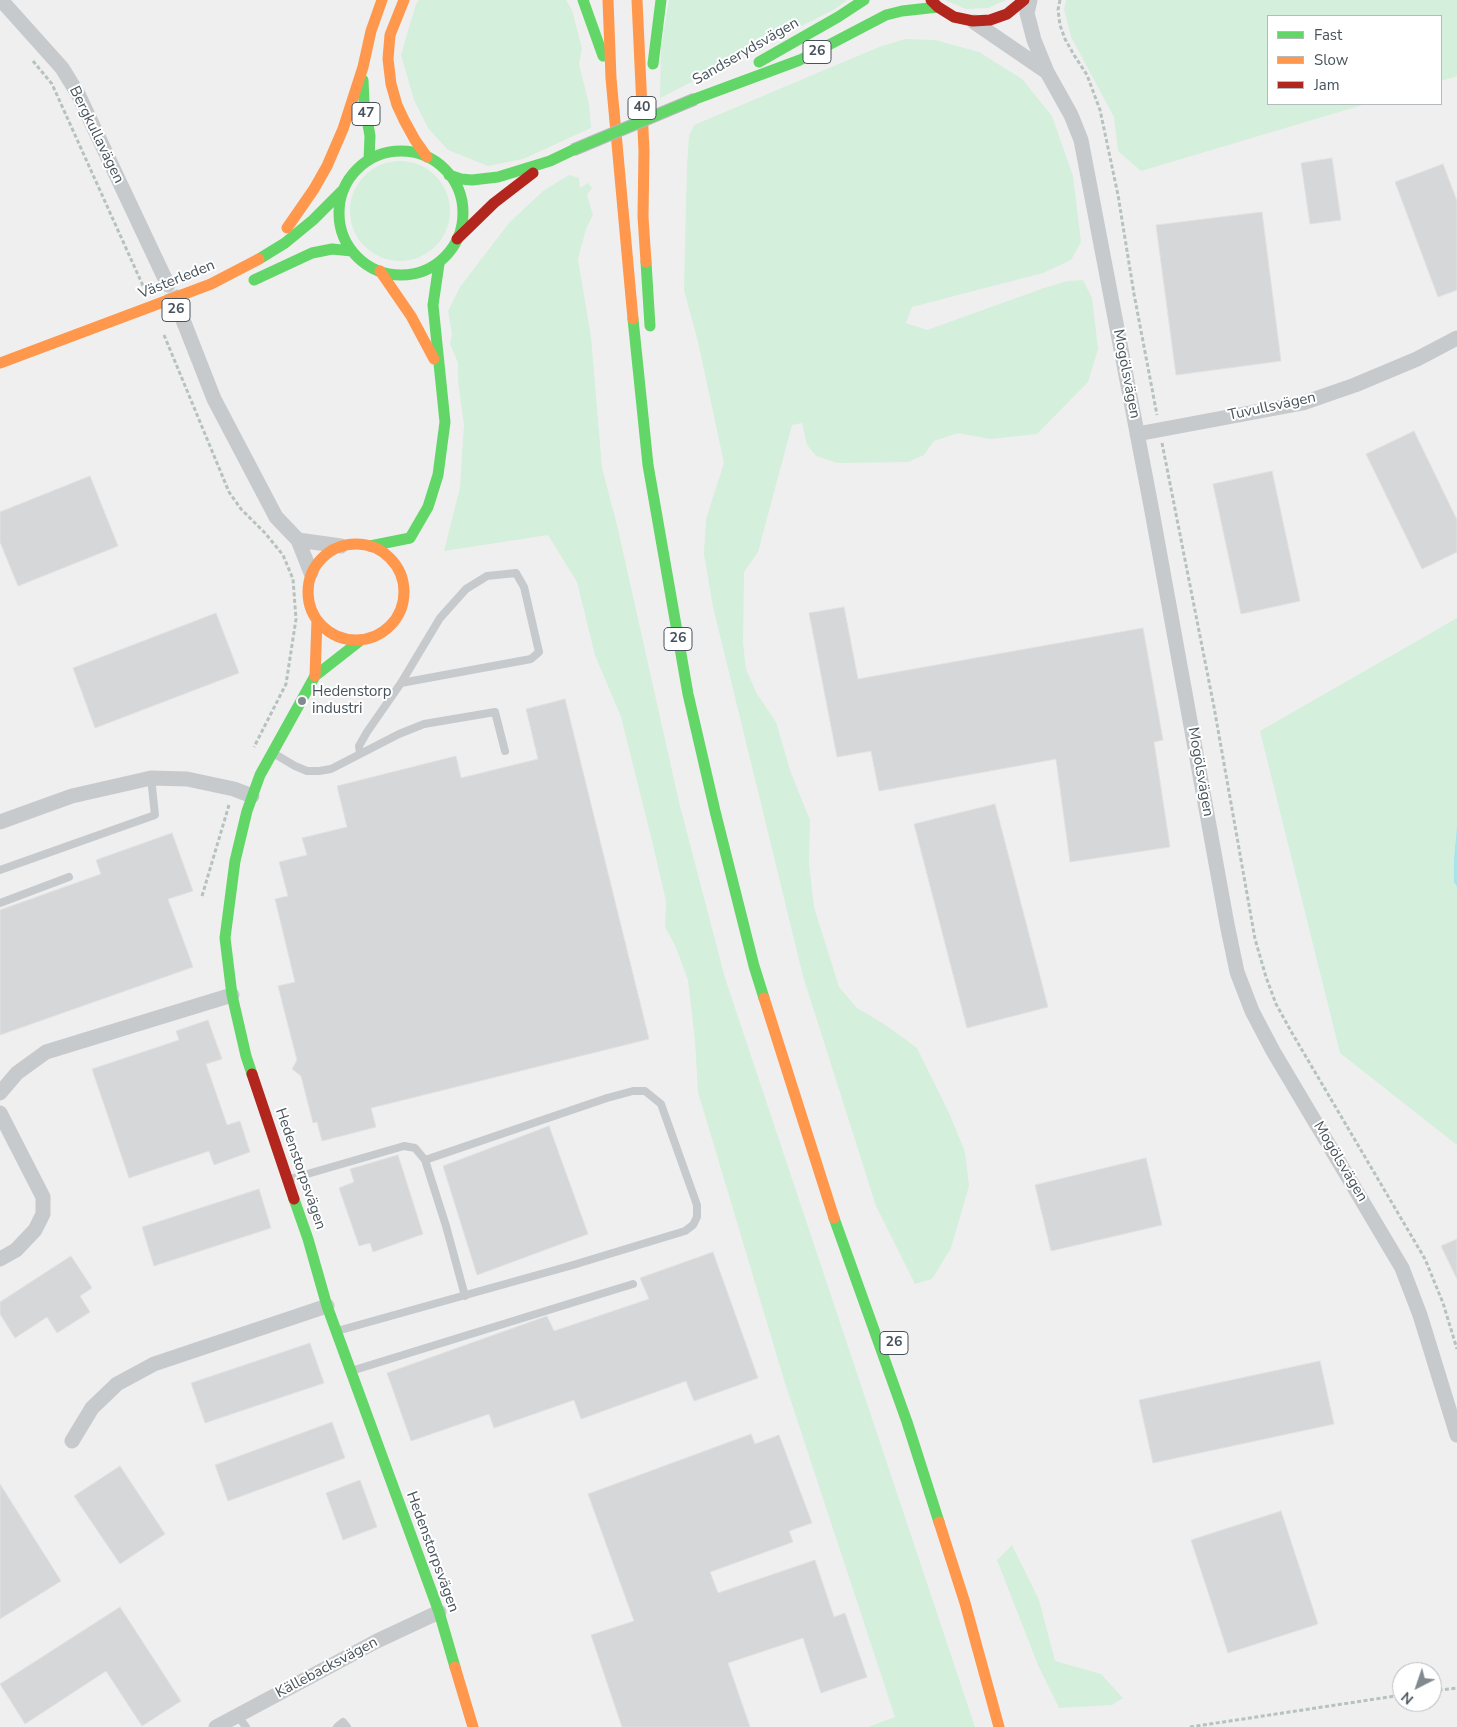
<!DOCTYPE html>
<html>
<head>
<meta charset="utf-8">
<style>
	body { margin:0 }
	#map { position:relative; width:1457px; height:1727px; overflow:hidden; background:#f0efef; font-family:"Nunito Sans",sans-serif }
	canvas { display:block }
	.legend { position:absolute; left:1267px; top:15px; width:175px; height:90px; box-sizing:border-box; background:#fff; border:1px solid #b5babe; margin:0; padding:6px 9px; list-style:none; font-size:15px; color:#47535c }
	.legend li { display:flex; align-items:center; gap:10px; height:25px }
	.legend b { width:25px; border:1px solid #b5babe }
	.north { position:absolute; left:1392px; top:1662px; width:50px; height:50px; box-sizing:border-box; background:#fff; border:1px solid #b5babe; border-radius:50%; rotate:221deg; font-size:14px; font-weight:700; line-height:20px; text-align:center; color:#47535c }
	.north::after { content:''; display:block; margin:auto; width:18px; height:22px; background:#828a8f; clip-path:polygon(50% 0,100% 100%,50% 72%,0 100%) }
</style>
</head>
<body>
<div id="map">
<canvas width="1457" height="1727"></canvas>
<ul class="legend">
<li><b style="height:6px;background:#63d668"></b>Fast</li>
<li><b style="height:6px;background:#ff974d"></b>Slow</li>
<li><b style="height:6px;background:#b3261e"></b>Jam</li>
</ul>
<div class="north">N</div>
</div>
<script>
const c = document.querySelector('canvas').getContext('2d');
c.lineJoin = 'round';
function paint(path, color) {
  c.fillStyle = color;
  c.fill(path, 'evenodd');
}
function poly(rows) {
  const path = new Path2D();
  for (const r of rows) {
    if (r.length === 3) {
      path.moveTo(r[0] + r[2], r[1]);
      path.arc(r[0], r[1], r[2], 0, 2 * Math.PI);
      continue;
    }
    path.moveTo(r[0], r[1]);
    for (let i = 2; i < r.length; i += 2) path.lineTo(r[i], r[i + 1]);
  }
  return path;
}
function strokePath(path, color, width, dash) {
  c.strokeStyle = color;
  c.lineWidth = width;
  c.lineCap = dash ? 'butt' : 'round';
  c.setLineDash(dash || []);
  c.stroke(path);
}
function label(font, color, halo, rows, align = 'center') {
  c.font = font + ' "Nunito Sans",sans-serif';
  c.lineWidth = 4;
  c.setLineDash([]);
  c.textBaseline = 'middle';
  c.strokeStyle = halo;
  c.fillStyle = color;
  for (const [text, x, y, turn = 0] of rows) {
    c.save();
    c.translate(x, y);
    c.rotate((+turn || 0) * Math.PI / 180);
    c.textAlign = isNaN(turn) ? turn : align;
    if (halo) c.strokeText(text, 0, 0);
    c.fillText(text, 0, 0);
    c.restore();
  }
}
paint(poly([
	[419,0,566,0,572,10,582,49,579,64,589,104,591,128,523,159,488,166,448,150,428,128,414,100,401,55,416,4],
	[669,0,847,0,835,9,660,98,661,47],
	[945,0,1006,0,988,8,966,9],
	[1066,0,1457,0,1457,76,1441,81,1441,16,1268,16,1268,104,1366,104,1141,171,1118,151,1114,117,1071,37,1064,9],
	[905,39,935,40,979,52,1022,79,1052,116,1073,176,1081,242,1071,260,1043,273,912,307,906,323,927,330,1044,288,1068,281,1083,280,1092,298,1098,349,1088,382,1037,434,990,439,958,433,934,441,924,455,908,462,837,463,816,456,807,445,802,423,792,425,758,552,744,572,743,643,746,669,757,694,776,722,791,773,810,820,809,863,814,907,839,987,857,1008,884,1024,917,1048,949,1113,965,1152,969,1186,951,1248,932,1279,915,1284,876,1206,803,976,713,607,704,554,706,519,724,463,698,342,684,290,687,167,689,136,694,125,879,47],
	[400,211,50],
	[569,175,579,178,580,188,588,183,592,188,587,195,593,215,586,229,578,259,591,337,602,468,617,525,679,802,725,978,975,1727,868,1727,895,1717,785,1383,698,1092,695,1041,688,980,675,945,665,927,666,901,652,841,621,717,595,655,577,582,548,535,444,551,460,488,464,425,458,381,458,363,450,344,452,334,448,311,460,287,509,223,543,191],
	[1457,618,1457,826,1454,858,1454,882,1457,887,1457,1145,1340,1053,1260,731],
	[1012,1545,1039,1600,1055,1661,1101,1674,1123,1698,1112,1705,1059,1708,1038,1665,997,1560]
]), '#d4efdc');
paint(poly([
	[1457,826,1457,887,1454,882,1454,858]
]), '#a9e3ec');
const building = poly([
	[1332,158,1341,220,1310,224,1301,163,1332,158],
	[1443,164,1457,201,1457,290,1438,297,1395,182,1443,164],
	[1262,212,1281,361,1176,375,1156,225,1262,212],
	[1414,431,1457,520,1457,552,1422,569,1366,454,1414,431],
	[1272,471,1300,601,1241,614,1213,484,1272,471],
	[90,476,118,546,18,586,0,542,0,512,90,476],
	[844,607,858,679,1143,628,1163,740,1154,742,1170,847,1070,862,1056,759,879,791,871,751,837,757,809,613,844,607],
	[216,613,239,673,95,728,73,668,216,613],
	[565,699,649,1039,371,1108,376,1127,322,1141,317,1122,313,1123,301,1076,292,1069,297,1060,278,986,295,982,275,899,288,896,279,862,307,855,302,838,347,827,337,786,456,756,461,778,538,759,526,709,565,699],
	[995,804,1048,1007,967,1028,914,824,995,804],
	[172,833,193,891,168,899,193,967,0,1035,0,910,101,874,96,860,172,833],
	[208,1020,222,1059,206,1064,227,1125,240,1121,250,1152,214,1165,209,1151,129,1178,92,1069,179,1040,176,1031,208,1020],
	[549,1126,588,1234,477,1275,443,1166,549,1126],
	[398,1155,423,1234,373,1252,370,1243,359,1246,339,1188,354,1182,350,1169,398,1155],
	[1146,1158,1162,1225,1051,1251,1035,1185,1146,1158],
	[259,1189,271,1228,154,1266,142,1227,259,1189],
	[1457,1239,1457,1279,1441,1246,1457,1239],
	[713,1252,758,1378,694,1401,686,1381,581,1419,574,1400,494,1428,489,1414,411,1441,387,1373,547,1316,554,1331,649,1299,640,1278,713,1252],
	[71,1256,92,1288,80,1296,90,1312,57,1333,47,1317,15,1338,0,1314,0,1302,71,1256],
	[310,1343,324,1383,205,1423,191,1383,310,1343],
	[1320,1361,1334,1424,1153,1463,1139,1400,1320,1361],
	[332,1422,345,1458,228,1501,215,1465,332,1422],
	[751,1434,755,1444,779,1435,812,1523,789,1531,793,1542,710,1572,718,1593,815,1560,834,1617,845,1613,867,1677,821,1693,803,1638,728,1663,750,1727,622,1727,591,1635,634,1621,588,1494,751,1434],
	[120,1466,165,1534,120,1564,74,1496,120,1466],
	[360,1480,377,1527,343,1540,326,1493,360,1480],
	[0,1484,61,1581,0,1619,0,1484],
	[1281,1511,1318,1624,1228,1653,1191,1540,1281,1511],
	[120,1607,181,1701,142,1726,106,1671,25,1724,0,1684,120,1607]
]);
paint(building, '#d6d7d8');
strokePath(building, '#e1e1e2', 1);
strokePath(poly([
	[171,292,185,325]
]), '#c6c8ca', 15, [15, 8]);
strokePath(poly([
	[1060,0,1058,10,1060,25,1065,39,1074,55,1087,75,1100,110,1118,195,1134,294,1157,415],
	[33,61,52,84,144,288],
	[164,335,229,492,241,509,265,533,283,555,293,579,296,619,286,684,254,747],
	[1162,443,1214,707,1255,939,1266,977,1276,1004,1292,1033,1425,1259,1443,1303,1457,1349],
	[202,896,229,805],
	[1432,1691,1457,1688],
	[1190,1727,1402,1695]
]), '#b5c2bd', 3, [4, 2.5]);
strokePath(poly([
	[273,753,295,766,307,771,319,771,331,769,399,734,424,724,495,712,505,751],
	[360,754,359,746,367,732,401,683,440,618,466,589,487,576,516,573,524,587,539,652,531,659,401,683],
	[0,870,155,815,151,778],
	[0,903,69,877],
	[425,1160,446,1226,465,1296],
	[290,1179,404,1146,415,1148,425,1160,607,1098,633,1091,645,1091,661,1104,697,1205,697,1217,693,1225,685,1231,573,1265,337,1331],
	[351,1371,633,1284],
	[238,1716,246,1727],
	[337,1727,343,1722,347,1727]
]), '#c7cacc', 8);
strokePath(poly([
	[1,0,62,68,78,94,168,285],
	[1030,0,1027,13,1034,40,1047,72,1071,115,1081,140,1151,506,1227,924,1237,972,1252,1011,1273,1051,1402,1268,1420,1315,1457,1435],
	[974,22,1047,72],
	[185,325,214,399,276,517,298,540,341,546],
	[1137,434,1303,403,1355,385,1417,359,1457,338],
	[298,540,311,573],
	[0,822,72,796,151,778,187,779,234,789,252,796],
	[0,1093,17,1073,46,1052,232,995],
	[0,1113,43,1197,43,1214,35,1230,16,1250,0,1259],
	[72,1441,92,1408,117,1384,154,1364,327,1306],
	[216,1727,377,1641,439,1612]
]), '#c7cacc', 15);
strokePath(poly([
	[583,0,603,56],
	[759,62,838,17,864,0],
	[653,64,661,0],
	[363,80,364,102,370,136,369,160],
	[695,99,800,60,886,15,902,11,938,7],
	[401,213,62],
	[449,175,461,179,472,180,498,177,550,161,573,150],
	[259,259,285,243,313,220,344,189],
	[646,262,650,326],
	[254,280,312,253,332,249,352,251],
	[633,319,648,465,688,694,715,811,754,966,764,998],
	[370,546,410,538,428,507,438,475,445,422,433,305,439,264],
	[252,1074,246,1056,232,995,225,938,235,861,247,811,260,775,315,676,361,640],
	[294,1199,308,1239,327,1306,439,1612,455,1667],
	[834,1218,907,1422,939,1522]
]), '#63d668', 11);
strokePath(poly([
	[404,0,390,35,388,59,391,84,397,105,404,120,415,140,427,157],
	[608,0,611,78,633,319],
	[637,0,644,151,643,217,646,262],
	[287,228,314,189,327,166,343,129,363,67,371,31,382,0],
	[380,271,411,316,434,359],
	[0,363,211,284,259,259],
	[356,592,48],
	[315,676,317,620],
	[764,998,834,1218],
	[939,1522,965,1603,999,1727],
	[455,1667,473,1727]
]), '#ff974d', 11);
strokePath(poly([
	[931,0,938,7,954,17,973,21,990,20,1007,14,1024,0],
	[457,239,494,203,533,173],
	[252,1074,294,1199]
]), '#b3261e', 11);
const fastBridge = poly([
	[573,150,695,99]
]);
strokePath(fastBridge, '#b5babf', 13, []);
strokePath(fastBridge, '#63d668', 11);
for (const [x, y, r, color] of [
	[302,701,5,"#828a8f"]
]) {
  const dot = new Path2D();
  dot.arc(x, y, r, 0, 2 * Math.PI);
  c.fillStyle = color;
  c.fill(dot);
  strokePath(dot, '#fff', 2);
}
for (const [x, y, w] of [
	[817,52,28],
	[642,108,28],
	[366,114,28],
	[176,310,28],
	[678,639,28],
	[894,1343,28]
]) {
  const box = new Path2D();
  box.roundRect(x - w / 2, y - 11.5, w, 23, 4);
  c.fillStyle = '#fff';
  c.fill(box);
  strokePath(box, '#47535c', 1);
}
label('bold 14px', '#47535c', null, [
	["26",817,52],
	["40",642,108],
	["47",366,114],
	["26",176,310],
	["26",678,639],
	["26",894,1343]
]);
label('15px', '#47535c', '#fff', [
	["Sandserydsvägen",746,52,-30],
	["Bergkullavägen",96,135,64],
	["Västerleden",177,280,-22],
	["Mogölsvägen",1126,374,79],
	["Tuvullsvägen",1272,407,-12],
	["Mogölsvägen",1200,772,80],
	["Mogölsvägen",1340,1162,59],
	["Hedenstorpsvägen",300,1169,71],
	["Hedenstorpsvägen",432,1552,70],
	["Källebacksvägen",327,1668,-28]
]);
label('15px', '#47535c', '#fff', [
	["Hedenstorp",312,692],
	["industri",312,709]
], 'left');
</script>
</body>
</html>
